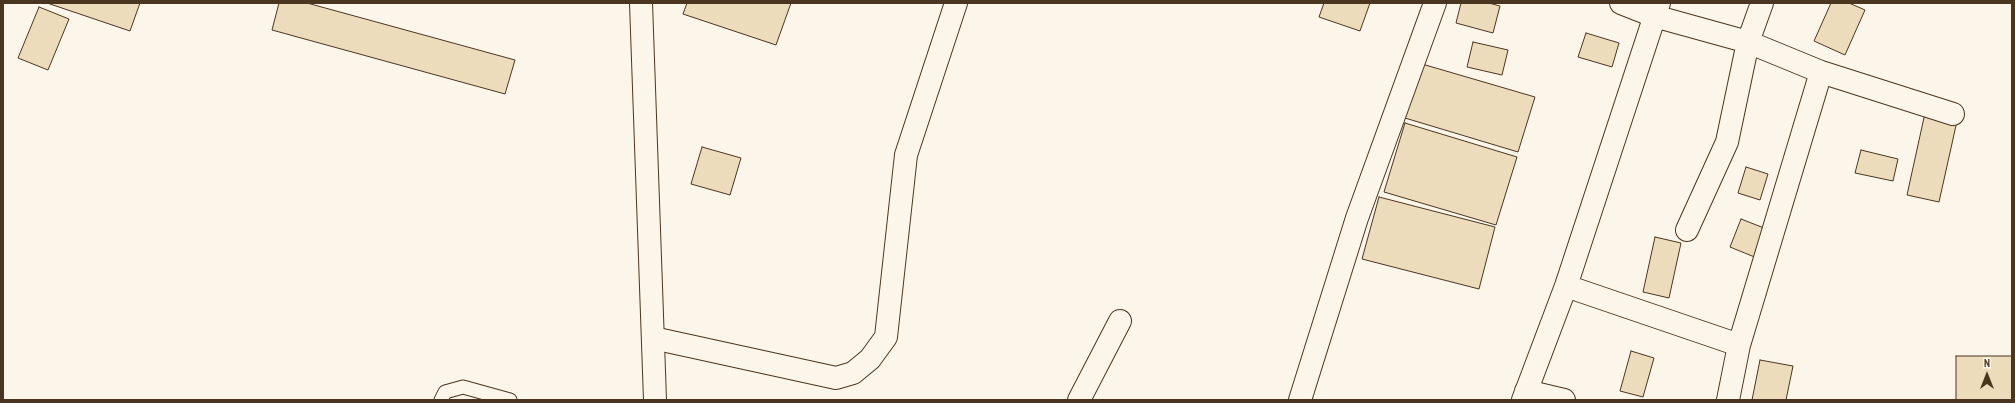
<!DOCTYPE html>
<html>
<head>
<meta charset="utf-8">
<style>
	body { margin:0 }
	#map { position:relative; width:2015px; height:403px; overflow:hidden; background:#fbf6e9; font-family:"PT Sans Narrow",sans-serif }
	canvas { display:block }
	.frame { position:absolute; inset:0; border:4px solid #4a3520; pointer-events:none }
	.north { position:absolute; left:1967px; top:355px; width:40px; height:40px; -webkit-text-stroke:3px #fbf6e9; paint-order:stroke; rotate:0deg; font-size:11px; font-weight:700; line-height:16px; text-align:center; color:#4a3520 }
	.north::after { content:''; display:block; margin:auto; width:14px; height:18px; background:#4a3520; clip-path:polygon(50% 0,100% 100%,50% 72%,0 100%) }
</style>
</head>
<body>
<div id="map">
<canvas width="2015" height="403"></canvas>
<div class="frame"></div>
<div class="north">N</div>
</div>
<script>
const c = document.querySelector('canvas').getContext('2d');
c.lineJoin = 'round';
function paint(path, color) {
  c.fillStyle = color;
  c.fill(path, 'evenodd');
}
function poly(rows) {
  const path = new Path2D();
  for (const r of rows) {
    path.moveTo(r[0], r[1]);
    for (let i = 2; i < r.length; i += 2) path.lineTo(r[i], r[i + 1]);
  }
  return path;
}
function strokePath(path, color, width, dash) {
  c.strokeStyle = color;
  c.lineWidth = width;
  c.lineCap = dash ? 'butt' : 'round';
  c.setLineDash(dash || []);
  c.stroke(path);
}
const building = poly([
	[47,3,140,3,130,31,47,3],
	[279,3,307,3,515,60,505,94,272,30,279,3],
	[687,3,791,3,776,45,683,14,687,3],
	[1324,3,1370,3,1360,31,1319,17,1324,3],
	[1461,3,1489,3,1500,6,1493,33,1456,23,1461,3],
	[1831,3,1849,3,1865,10,1845,55,1814,41,1831,3],
	[39,7,69,19,48,70,18,58,39,7],
	[1586,33,1619,43,1612,67,1578,57,1586,33],
	[1473,42,1508,50,1502,75,1467,67,1473,42],
	[1422,64,1535,97,1518,152,1405,118,1422,64],
	[1925,113,1957,121,1939,202,1907,195,1925,113],
	[1405,123,1517,157,1496,225,1384,192,1405,123],
	[702,147,741,158,730,195,691,184,702,147],
	[1861,150,1898,159,1893,181,1855,173,1861,150],
	[1746,167,1768,174,1760,200,1738,193,1746,167],
	[1379,197,1495,227,1479,289,1362,259,1379,197],
	[1741,219,1769,230,1757,258,1730,247,1741,219],
	[1655,237,1681,243,1669,298,1643,292,1655,237],
	[1631,351,1654,358,1643,397,1620,391,1631,351],
	[1956,356,2012,356,2012,400,1956,400,1956,356],
	[1760,360,1793,366,1786,400,1752,400,1760,360]
]);
paint(building, '#ecdcbc');
strokePath(building, '#4a3520', 1);
const service = poly([
	[441,400,445,392,463,387,510,400]
]);
const minor = poly([
	[1621,3,1654,16,1748,42,1821,72,1953,114],
	[1687,230,1727,142,1748,42,1762,3],
	[1566,286,1739,345],
	[653,338,836,378,853,373,870,359,886,337,906,155,956,3],
	[1526,391,1564,400],
	[1079,400,1120,321],
	[1300,400,1357,218,1435,3],
	[1523,400,1566,286,1659,3],
	[1728,400,1739,345,1821,72]
]);
const tertiary = poly([
	[641,3,655,400]
]);
strokePath(service, '#4a3520', 15);
strokePath(minor, '#4a3520', 24);
strokePath(tertiary, '#4a3520', 24);
strokePath(service, '#fbf6e9', 13);
strokePath(minor, '#fbf6e9', 22);
strokePath(tertiary, '#fbf6e9', 22);
</script>
</body>
</html>
